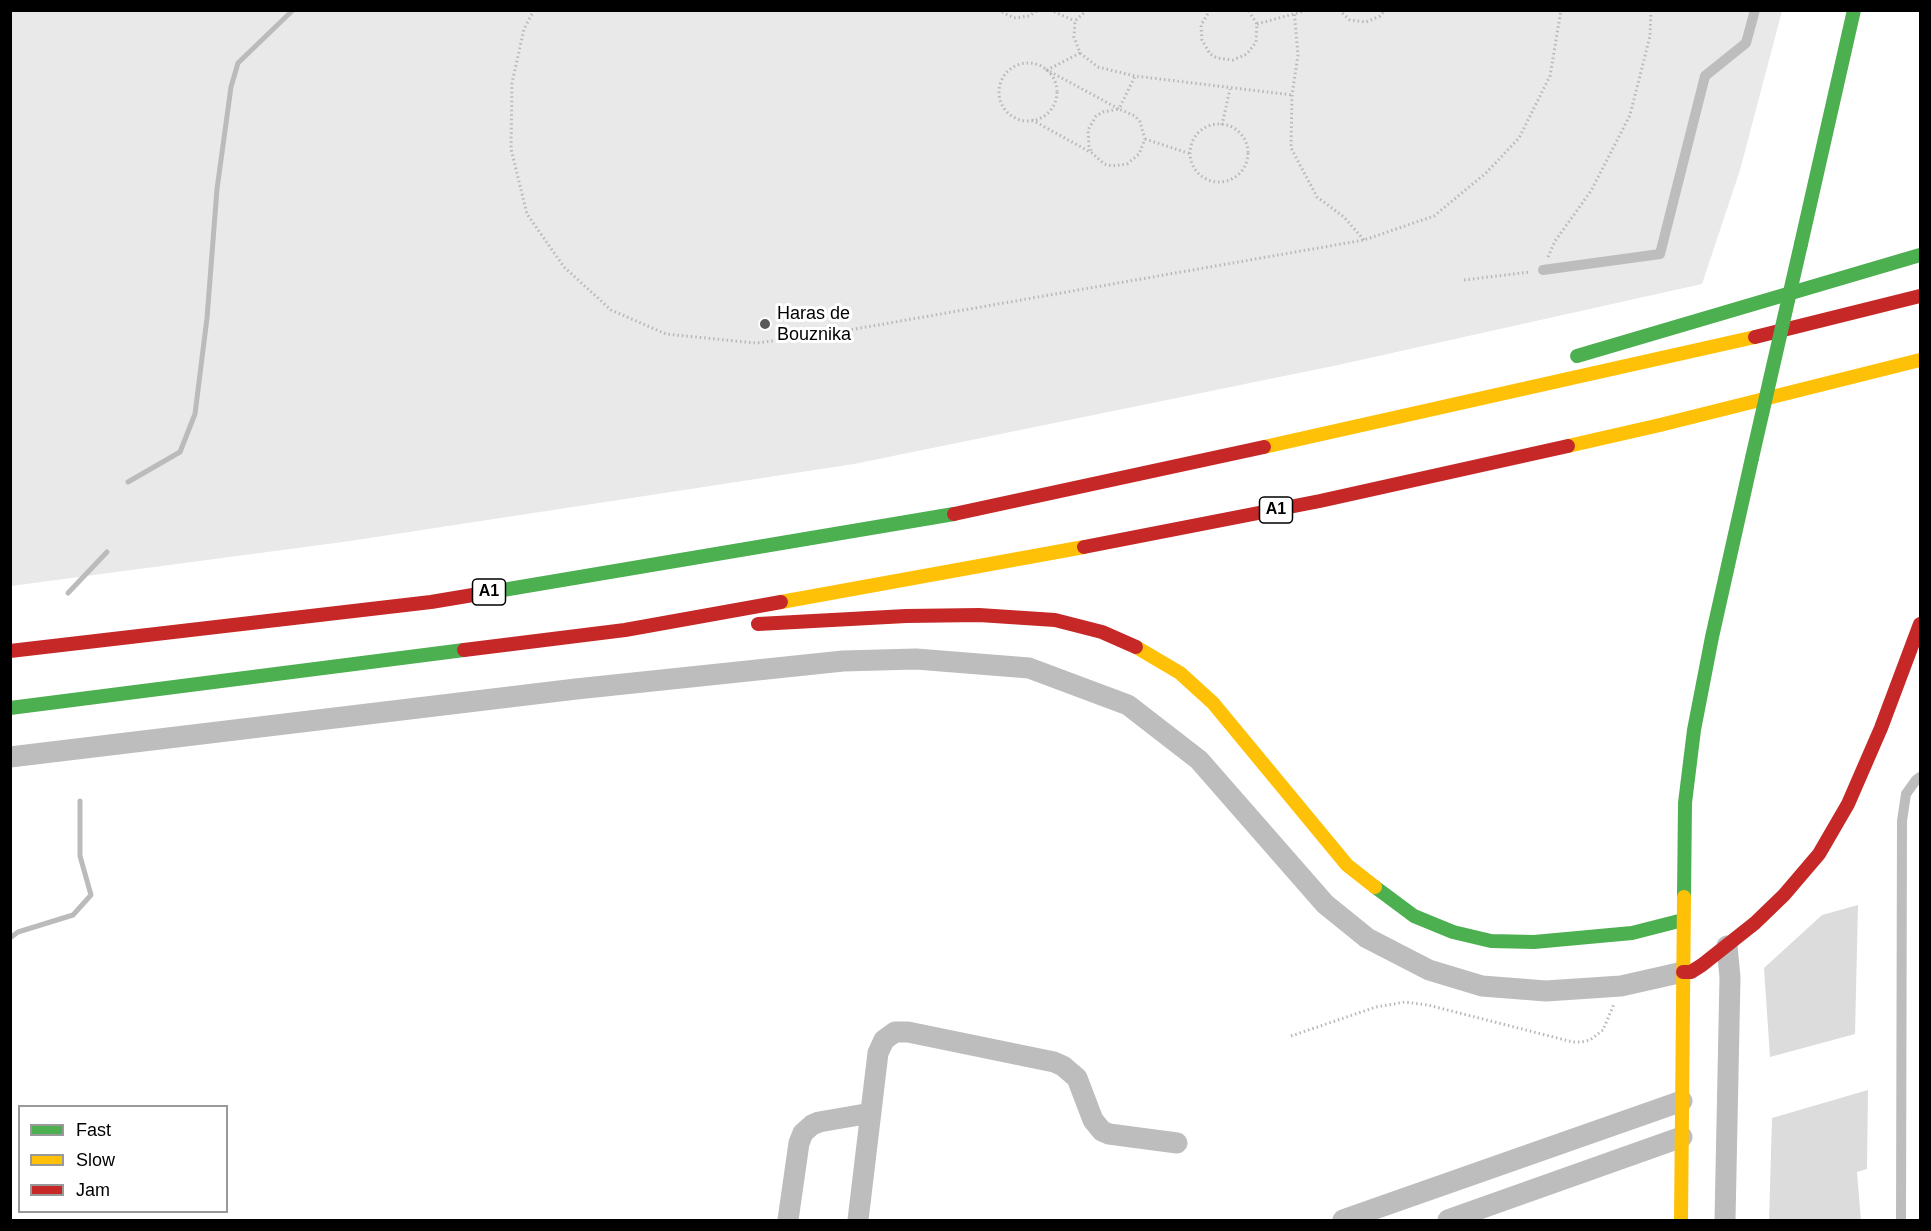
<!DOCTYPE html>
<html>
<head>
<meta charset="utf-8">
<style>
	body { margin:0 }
	#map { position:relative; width:1931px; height:1231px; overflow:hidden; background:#fff; font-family:Arial,sans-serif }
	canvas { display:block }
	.frame { position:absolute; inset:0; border:12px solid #000; pointer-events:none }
	.legend { position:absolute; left:18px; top:1105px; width:210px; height:108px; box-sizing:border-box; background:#fff; border:2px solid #999; margin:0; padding:8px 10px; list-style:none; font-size:18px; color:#000 }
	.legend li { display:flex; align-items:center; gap:12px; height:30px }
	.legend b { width:30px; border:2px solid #999 }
</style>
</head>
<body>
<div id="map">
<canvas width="1931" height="1231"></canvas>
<div class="frame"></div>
<ul class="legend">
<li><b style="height:8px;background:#4caf50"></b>Fast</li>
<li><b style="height:8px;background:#ffc107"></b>Slow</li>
<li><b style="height:8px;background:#c62828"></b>Jam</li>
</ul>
</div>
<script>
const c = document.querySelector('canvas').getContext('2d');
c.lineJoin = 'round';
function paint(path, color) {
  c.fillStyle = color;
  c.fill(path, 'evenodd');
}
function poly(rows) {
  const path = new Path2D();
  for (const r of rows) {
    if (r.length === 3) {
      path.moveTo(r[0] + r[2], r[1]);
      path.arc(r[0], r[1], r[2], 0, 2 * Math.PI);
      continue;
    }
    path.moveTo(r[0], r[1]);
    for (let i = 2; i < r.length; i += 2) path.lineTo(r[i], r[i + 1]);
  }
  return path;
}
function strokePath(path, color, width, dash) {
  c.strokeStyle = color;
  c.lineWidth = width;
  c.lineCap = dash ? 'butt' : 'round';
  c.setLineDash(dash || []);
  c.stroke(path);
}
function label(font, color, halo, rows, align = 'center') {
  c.font = font + ' Arial,sans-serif';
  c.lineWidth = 6;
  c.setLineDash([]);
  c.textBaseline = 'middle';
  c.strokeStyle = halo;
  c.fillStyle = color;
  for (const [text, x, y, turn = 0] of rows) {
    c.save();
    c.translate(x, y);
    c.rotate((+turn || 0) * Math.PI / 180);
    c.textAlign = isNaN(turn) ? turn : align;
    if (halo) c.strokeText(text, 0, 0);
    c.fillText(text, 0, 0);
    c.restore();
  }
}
paint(poly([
	[11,11,1782,11,1740,170,1702,284,1338,365,854,464,350,541,11,586]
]), '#e9e9e9');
strokePath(poly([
	[128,482,180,452,195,414,207,318,217,189,231,87,238,63,293,10],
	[68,593,107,552],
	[10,938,18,932,73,915,91,895,80,856,80,801]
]), '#bbb', 5);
paint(poly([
	[1858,905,1855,1034,1770,1057,1764,968,1822,915],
	[1868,1090,1867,1169,1857,1172,1861,1221,1769,1221,1772,1118]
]), '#dcdcdc');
strokePath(poly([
	[534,10,524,29,512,83,511,149,527,214,564,267,611,310,666,334,755,343,815,336,1364,240,1434,216,1486,173,1519,138,1550,76,1561,10],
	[998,10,1014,18,1029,16,1038,10],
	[1050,10,1075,21],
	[1087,10,1075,21,1074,37,1080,53,1098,67,1135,76,1292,95],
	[1210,10,1201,25,1202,40,1210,54,1217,58,1233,60,1247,54,1256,42,1257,24,1248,10],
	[1294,10,1298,55,1292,95,1291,148,1317,197,1344,217,1364,240],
	[1339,10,1350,20,1366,22,1380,16,1385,10],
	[1257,24,1308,10],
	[1080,53,1047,70,1119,109,1135,76],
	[1028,92,29],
	[1032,120,1092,153,1104,164,1112,166,1127,164,1139,154,1145,139,1140,122,1135,116,1119,109,1103,112,1096,116,1088,130,1089,146,1092,153],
	[1219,153,29],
	[1222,125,1230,89],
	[1145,139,1191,154],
	[1548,257,1555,241,1591,191,1630,115,1650,36,1651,10],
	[1464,280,1530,272],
	[1291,1036,1376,1007,1405,1002,1428,1005,1573,1042,1582,1042,1590,1040,1603,1030,1614,1004]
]), '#b8b8b8', 3, [1.5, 3]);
strokePath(poly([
	[1543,270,1660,254,1705,76,1746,43,1755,10],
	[1901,1220,1902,821,1906,794,1916,780,1920,777]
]), '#bdbdbd', 10);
strokePath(poly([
	[10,757,576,689,843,661,916,659,1029,668,1128,705,1199,760,1325,904,1367,938,1429,970,1482,986,1546,991,1621,986,1683,972],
	[788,1220,799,1143,803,1133,812,1125,819,1122,871,1113],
	[858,1220,878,1053,884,1040,895,1032,908,1032,1054,1062,1063,1066,1077,1078,1093,1120,1102,1131,1109,1134,1177,1143],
	[1343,1220,1682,1101],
	[1448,1220,1682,1137],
	[1725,1220,1730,977,1727,946]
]), '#bdbdbd', 21);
strokePath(poly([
	[1801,244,1854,10],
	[1577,356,1920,255],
	[479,594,954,514],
	[10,708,464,650],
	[1375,887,1414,916,1453,932,1491,941,1534,942,1632,933,1683,920],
	[1684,897,1685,803,1694,730,1712,637,1752,458]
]), '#4caf50', 14);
strokePath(poly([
	[1568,446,1660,425,1920,360],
	[1264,447,1755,337],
	[781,602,1084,547],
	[1136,647,1180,673,1213,703,1347,865,1375,887],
	[1681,1220,1684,897]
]), '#ffc107', 14);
strokePath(poly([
	[1755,337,1920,296],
	[954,514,1264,447],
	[1084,547,1320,501,1568,446],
	[758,624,906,616,979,615,1055,620,1102,632,1136,647],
	[464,650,625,630,781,602],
	[10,651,431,602,479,594],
	[1683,972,1691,972,1702,965,1755,923,1784,895,1819,854,1848,804,1881,728,1920,624]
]), '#c62828', 14);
strokePath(poly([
	[1752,458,1801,244]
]), '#4caf50', 14);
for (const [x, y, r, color] of [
	[765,324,6,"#595959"]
]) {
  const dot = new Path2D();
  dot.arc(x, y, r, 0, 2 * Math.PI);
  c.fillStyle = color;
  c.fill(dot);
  strokePath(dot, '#fff', 2);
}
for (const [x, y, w] of [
	[1276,510,33],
	[489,592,33]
]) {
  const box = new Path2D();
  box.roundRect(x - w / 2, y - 13, w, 26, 4.5);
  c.fillStyle = '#fff';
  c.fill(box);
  strokePath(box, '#000', 1.5);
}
label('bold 16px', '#000', null, [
	["A1",1276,510],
	["A1",489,592]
]);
label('18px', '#000', '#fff', [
	["Haras de",777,314],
	["Bouznika",777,335]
], 'left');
</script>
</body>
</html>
